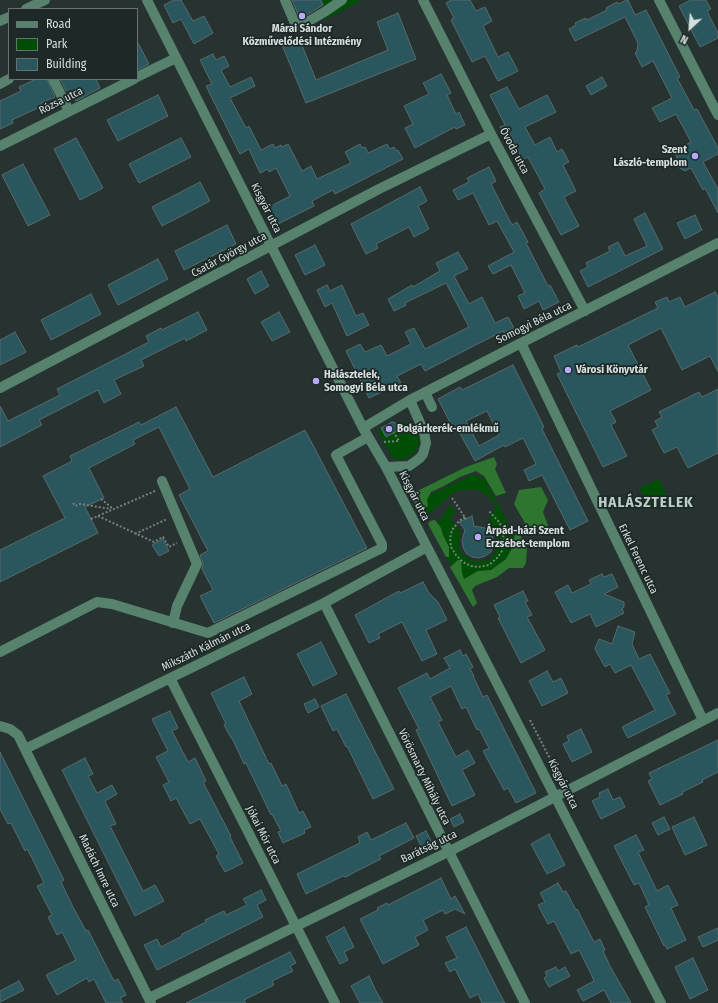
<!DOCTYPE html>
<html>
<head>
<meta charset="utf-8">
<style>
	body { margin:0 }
	#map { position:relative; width:718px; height:1003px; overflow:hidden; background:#263331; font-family:"Fira Sans Condensed",sans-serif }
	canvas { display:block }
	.legend { position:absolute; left:8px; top:8px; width:130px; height:72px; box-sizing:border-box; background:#1c2927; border:1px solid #677270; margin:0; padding:5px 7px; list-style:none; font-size:12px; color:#d7dfde }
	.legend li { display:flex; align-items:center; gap:8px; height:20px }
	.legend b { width:20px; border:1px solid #677270 }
	.north { position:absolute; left:670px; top:8px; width:40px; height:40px; -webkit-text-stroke:3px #1c2927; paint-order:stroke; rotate:206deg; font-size:11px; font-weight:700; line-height:16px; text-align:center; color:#d7dfde }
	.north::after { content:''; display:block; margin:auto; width:14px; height:18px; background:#d7dfde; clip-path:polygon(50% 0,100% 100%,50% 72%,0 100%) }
</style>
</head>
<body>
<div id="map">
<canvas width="718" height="1003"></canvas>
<ul class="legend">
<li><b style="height:5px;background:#56826e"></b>Road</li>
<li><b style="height:11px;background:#004d05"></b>Park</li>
<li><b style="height:11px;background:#29575d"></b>Building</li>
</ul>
<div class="north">N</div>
</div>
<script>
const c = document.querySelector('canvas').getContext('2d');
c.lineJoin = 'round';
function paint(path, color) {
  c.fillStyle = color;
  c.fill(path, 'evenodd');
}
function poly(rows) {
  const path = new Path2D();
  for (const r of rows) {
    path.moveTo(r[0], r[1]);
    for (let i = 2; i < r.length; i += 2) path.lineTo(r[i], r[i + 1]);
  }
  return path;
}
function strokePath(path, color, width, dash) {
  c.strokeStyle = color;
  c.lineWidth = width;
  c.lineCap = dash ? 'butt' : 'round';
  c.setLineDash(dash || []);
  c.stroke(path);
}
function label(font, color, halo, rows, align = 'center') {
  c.font = font + ' "Fira Sans Condensed",sans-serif';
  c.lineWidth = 3.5;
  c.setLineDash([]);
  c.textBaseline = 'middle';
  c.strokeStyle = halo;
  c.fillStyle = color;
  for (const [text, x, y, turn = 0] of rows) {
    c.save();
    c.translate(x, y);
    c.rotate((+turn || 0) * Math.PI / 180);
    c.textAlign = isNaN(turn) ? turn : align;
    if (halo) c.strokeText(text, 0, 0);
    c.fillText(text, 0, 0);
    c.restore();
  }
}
paint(poly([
	[317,0,362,0,326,19,321,9,324,7,321,0],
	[393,422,406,422,414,427,418,434,419,442,417,449,412,455,405,459,399,460,392,457,377,430],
	[473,474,485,479,525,556,462,586,431,526,438,523,450,505,456,512,450,518,461,532,459,540,459,549,462,554,473,561,486,561,493,556,496,549,497,542,495,533,487,524,490,517,496,506,487,495,475,489,456,491,425,517,422,499],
	[659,479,669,500,649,509,640,488]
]), '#004d05');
paint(poly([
	[494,457,497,464,495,469,506,493,496,496,484,476,476,471,460,477,444,486,431,492,427,500,428,507,417,509,411,494,466,467],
	[541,487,548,500,543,512,549,528,532,535,514,504,519,490],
	[435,520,441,528,443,535,449,547,449,557,446,557,428,524,430,521],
	[515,535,520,535,527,547,526,563,523,568,509,568,497,577,475,586,472,590,477,603,473,607,450,567,458,560,461,560,462,573,464,579,478,571,491,570,506,559,511,550]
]), '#2e762f');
const building = poly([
	[174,0,181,0,193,21,204,16,213,33,194,44,181,19,173,23,164,5,174,0],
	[292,0,321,0,323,5,300,19,292,0],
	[451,0,470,0,476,11,485,7,492,21,483,26,498,57,508,52,518,71,498,81,485,56,472,62,451,20,454,18,446,3,451,0],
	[627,0,628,0,635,15,646,10,680,77,677,78,694,110,697,109,718,148,718,154,703,162,718,189,718,213,705,188,703,190,691,168,685,171,678,167,676,164,677,157,674,151,691,142,676,114,660,122,652,108,672,98,653,61,642,67,635,53,637,51,638,43,625,17,575,41,569,29,576,25,575,23,586,18,587,20,607,10,606,8,617,2,618,4,627,0],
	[691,0,706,0,711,9,707,11,718,33,718,38,700,47,679,6,691,0],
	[398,13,416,59,306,103,282,45,299,38,316,80,388,50,377,22,398,13],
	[137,41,149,64,137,70,137,41],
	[213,54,216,60,224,56,229,66,221,70,230,87,251,77,255,86,230,98,246,128,249,126,261,150,273,144,275,148,281,145,282,147,288,144,302,171,311,166,317,179,351,163,345,152,360,144,362,148,365,147,368,153,387,144,390,149,394,147,396,151,398,150,403,159,335,194,333,190,312,201,314,206,278,224,269,207,290,196,276,168,269,172,268,169,260,173,249,149,240,154,206,86,212,84,200,60,213,54],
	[441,74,451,93,447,95,456,114,459,112,465,125,456,129,455,127,415,148,405,128,413,124,404,106,429,94,423,83,441,74],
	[602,77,607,86,591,95,586,86,602,77],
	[36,79,47,79,55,97,41,103,42,106,12,120,13,123,0,129,0,101,21,91,19,87,36,79],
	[60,79,96,79,100,88,76,101,70,90,66,91,60,79],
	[507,87,519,109,547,95,556,112,525,127,535,145,550,137,557,152,562,149,569,162,563,165,576,191,564,197,579,226,561,235,539,193,545,189,528,157,523,160,510,134,505,137,500,127,505,125,490,95,507,87],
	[158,95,168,116,118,141,107,120,158,95],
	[76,138,103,188,80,200,54,149,76,138],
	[181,138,191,157,139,183,129,164,181,138],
	[23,164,50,215,28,226,2,175,23,164],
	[489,167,496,181,491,184,512,225,517,222,528,242,526,243,548,286,550,285,559,302,543,310,539,301,524,309,518,296,525,293,511,265,493,274,488,266,514,252,497,221,489,225,473,193,458,200,453,190,469,182,467,178,489,167],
	[200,182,210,201,162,226,152,207,200,182],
	[420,187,427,201,418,206,429,229,414,237,409,227,376,244,378,248,366,254,351,224,420,187],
	[645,213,663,249,588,287,580,271,588,267,586,263,610,251,608,247,618,242,625,256,647,246,634,219,645,213],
	[695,215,702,230,685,239,677,223,695,215],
	[227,225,236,244,184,270,175,251,227,225],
	[315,245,325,265,305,275,295,255,315,245],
	[458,252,468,269,454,276,469,304,482,297,495,323,508,317,514,328,504,333,503,331,425,371,421,364,397,376,401,383,369,398,346,351,360,344,365,352,381,345,387,356,411,344,405,332,414,328,425,349,469,327,446,283,405,303,406,305,394,311,388,299,412,285,413,287,440,271,436,263,458,252],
	[158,259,168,279,118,305,108,285,158,259],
	[261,271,269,286,255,294,247,279,261,271],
	[327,285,330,291,342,285,356,316,363,313,369,325,347,336,332,303,325,307,317,290,327,285],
	[715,292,718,297,718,372,710,356,682,370,661,328,628,345,651,390,610,411,616,422,611,425,627,456,603,467,557,374,561,372,554,356,577,345,578,347,658,308,655,302,667,297,669,302,680,297,685,307,715,292],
	[91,294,101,314,51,340,41,320,91,294],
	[198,312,207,330,186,341,185,338,141,360,144,366,114,380,121,394,104,403,98,390,39,420,42,425,0,447,0,406,8,421,60,395,57,389,149,342,146,336,161,328,162,330,198,312],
	[279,312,290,332,272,341,261,322,279,312],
	[15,332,26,352,0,365,0,340,15,332],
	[513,365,544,427,542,429,588,521,570,530,542,475,529,481,524,470,536,464,523,438,505,447,504,445,475,461,456,426,453,428,438,399,460,387,462,390,513,365],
	[487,411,499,435,479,446,466,421,487,411],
	[718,389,718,453,688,468,677,447,664,453,652,430,658,427,655,421,662,417,659,412,699,392,702,397,718,389],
	[176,407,213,477,305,430,367,548,214,623,200,596,213,590,202,569,203,564,200,555,208,551,179,495,190,489,159,427,133,440,135,444,89,468,104,498,85,507,98,533,0,582,0,550,65,518,43,476,72,461,70,456,139,422,141,425,176,407],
	[392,422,399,424,397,431,386,437,381,428,392,422],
	[472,516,474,526,485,528,490,532,493,538,493,545,491,552,485,556,479,558,472,557,466,553,463,547,462,540,465,530,459,522,472,516],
	[163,539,169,551,159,556,152,545,163,539],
	[602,574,604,577,612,574,618,587,604,594,624,602,624,607,622,609,624,613,596,627,590,614,571,623,555,592,568,585,572,593,591,584,589,580,602,574],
	[423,582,429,593,438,602,447,620,426,630,437,654,422,661,402,622,378,634,380,638,369,643,355,615,399,591,400,593,423,582],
	[523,591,528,601,525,602,532,615,527,617,545,650,521,663,498,618,500,617,494,605,523,591],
	[618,626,635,632,632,644,639,659,650,654,670,693,666,695,676,714,628,738,622,727,655,710,631,665,615,673,610,664,605,667,595,649,599,639,612,644,618,626],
	[321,642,337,674,313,686,297,654,321,642],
	[460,650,463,656,466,654,473,667,470,669,474,676,473,676,483,697,487,695,536,793,516,803,508,788,504,790,483,751,489,748,479,729,477,730,466,707,462,709,451,686,430,697,442,720,438,722,456,757,468,750,475,763,462,770,475,795,452,806,416,730,419,729,398,688,427,673,430,679,450,668,444,658,460,650],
	[547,671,553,682,561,678,568,693,542,706,529,681,547,671],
	[244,677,252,694,239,701,269,764,271,763,282,786,286,784,299,813,303,811,311,827,304,830,305,833,283,843,278,832,281,831,272,814,271,815,246,763,244,764,232,738,231,738,224,725,226,724,211,693,244,677],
	[346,694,394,789,373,799,347,746,346,747,337,729,333,731,321,706,346,694],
	[315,699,319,707,308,713,304,704,315,699],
	[170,711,178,728,172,731,188,762,195,758,206,781,203,782,231,836,230,837,243,863,225,872,216,856,219,854,200,819,190,824,176,798,171,801,163,785,169,782,156,757,168,751,152,719,170,711],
	[581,729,592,752,572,762,563,744,569,741,567,736,581,729],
	[718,740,718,772,702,780,703,782,682,792,683,794,660,805,648,781,652,779,649,773,718,740],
	[0,752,64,880,61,882,72,905,86,931,88,930,114,981,118,979,126,995,120,998,123,1003,106,1003,94,979,89,982,87,978,57,995,46,975,76,960,62,932,57,935,48,917,52,915,37,886,44,883,32,858,27,849,25,851,11,823,8,824,0,809,0,752],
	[85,758,93,774,88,776,97,793,112,785,117,794,105,801,116,824,110,826,143,891,155,885,164,901,135,916,62,770,85,758],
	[608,789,613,800,620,797,625,807,601,819,592,801,600,797,599,793,608,789],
	[460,814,464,822,454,827,450,819,460,814],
	[664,817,670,829,658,835,652,823,664,817],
	[694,817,707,845,685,855,672,827,694,817],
	[406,823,414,838,379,856,381,859,355,872,346,877,343,876,306,894,297,874,360,843,358,837,367,832,371,840,406,823],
	[426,831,432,843,422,848,416,836,426,831],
	[549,834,565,865,547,874,531,844,549,834],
	[636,835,644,850,638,852,657,891,668,885,678,905,671,908,686,940,667,949,665,945,664,946,645,907,649,905,639,883,634,885,614,846,636,835],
	[441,878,451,899,455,896,465,914,455,909,445,914,443,910,423,920,428,930,415,937,419,945,383,964,360,919,378,910,377,908,387,903,388,905,441,878],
	[558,883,563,892,566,891,576,910,577,909,594,942,600,939,605,950,603,951,610,966,631,1003,611,1003,604,990,583,1001,577,990,594,981,592,976,579,950,571,954,554,921,548,924,538,905,545,902,540,893,558,883],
	[261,890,266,900,257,905,263,917,157,970,144,945,157,939,161,947,182,936,182,934,206,922,205,920,224,911,226,915,247,905,243,899,261,890],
	[344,927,354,947,344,952,348,960,340,964,326,937,344,927],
	[466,927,499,992,505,1003,482,1003,478,994,470,998,455,969,450,972,445,963,457,958,446,937,466,927],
	[718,928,718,940,703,947,698,937,718,928],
	[290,952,296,963,290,966,293,971,272,981,274,985,244,1000,246,1003,186,1003,290,952],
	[693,958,708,990,690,999,675,967,693,958],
	[556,967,558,971,565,967,570,976,549,987,544,978,547,976,545,972,556,967],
	[369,976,376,991,383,1003,360,1003,351,986,369,976],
	[19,981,24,990,0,1002,0,991,19,981]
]);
paint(building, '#29575d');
strokePath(building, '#5a696b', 1);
strokePath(poly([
	[384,442,399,441,394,433],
	[452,498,466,519],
	[101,499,112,508],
	[73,503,75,506,80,504,111,509],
	[98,516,154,542,163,537,169,547,177,543],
	[465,517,459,521,452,530,450,538,451,547,456,555,463,562,471,566,478,567,489,565,497,558,502,551,504,539,500,523,489,511],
	[91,519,155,491],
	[135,534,167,519],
	[530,720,562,782]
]), '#76817f', 2, [2, 2]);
strokePath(poly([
	[147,0,363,428,386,467,661,1003],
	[285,0,297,28,326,11,342,0],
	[423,0,491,134,585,311],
	[659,0,718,115],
	[26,9,45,0],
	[0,21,9,17],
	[137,77,176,58],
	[53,79,69,111],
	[0,84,9,79],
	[0,146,134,79],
	[521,343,703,720],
	[0,388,379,189,491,134],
	[425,392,432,407],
	[363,428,410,400,521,343,718,243],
	[386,467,409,466,420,458,423,454,426,443,424,432,410,400],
	[162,481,197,564,177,606,173,623],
	[324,603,525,1003],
	[0,652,97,602,112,604,208,633,382,548,382,544,336,455,368,437],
	[170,678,335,1003],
	[0,726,10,729,18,735,151,1003],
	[25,749,324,603,427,547],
	[149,998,448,852,718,713]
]), '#56826e', 10);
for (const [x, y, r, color] of [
	[302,16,4,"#b7abf8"],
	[695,156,4,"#b7abf8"],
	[568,370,4,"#b7abf8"],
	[316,381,4,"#b7abf8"],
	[389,429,4,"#b7abf8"],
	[478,537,4,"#b7abf8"]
]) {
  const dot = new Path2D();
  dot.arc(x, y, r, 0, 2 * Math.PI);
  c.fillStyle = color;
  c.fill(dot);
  strokePath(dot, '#1c2927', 1.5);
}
label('bold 11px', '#d7dfde', '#1c2927', [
	["Márai Sándor",302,29,"center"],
	["Közművelődési Intézmény",302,42,"center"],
	["Szent",687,150,"right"],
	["László-templom",687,163,"right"],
	["Városi Könyvtár",576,370],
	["Halásztelek,",324,375],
	["Somogyi Béla utca",324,388],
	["Bolgárkerék-emlékmű",397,429],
	["Árpád-házi Szent",486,531],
	["Erzsébet-templom",486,544]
], 'left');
label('11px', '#d7dfde', '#1c2927', [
	["Rózsa utca",61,101,-27],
	["Óvoda utca",514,151,62],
	["Kisgyár utca",266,208,63],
	["Csatár György utca",229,255,-28],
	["Somogyi Béla utca",534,323,-26],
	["Kisgyár utca",414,496,63],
	["Erkel Ferenc utca",638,559,64],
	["Mikszáth Kálmán utca",206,647,-26],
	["Vörösmarty Mihály utca",424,777,64],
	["Kisgyár utca",563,784,63],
	["Jókai Mór utca",263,835,63],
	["Barátság utca",429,847,-26],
	["Madách Imre utca",99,871,64]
]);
c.letterSpacing = '1px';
label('bold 15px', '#bdcdcb', '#1c2927', [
	["HALÁSZTELEK",646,503]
]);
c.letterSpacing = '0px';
</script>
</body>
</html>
